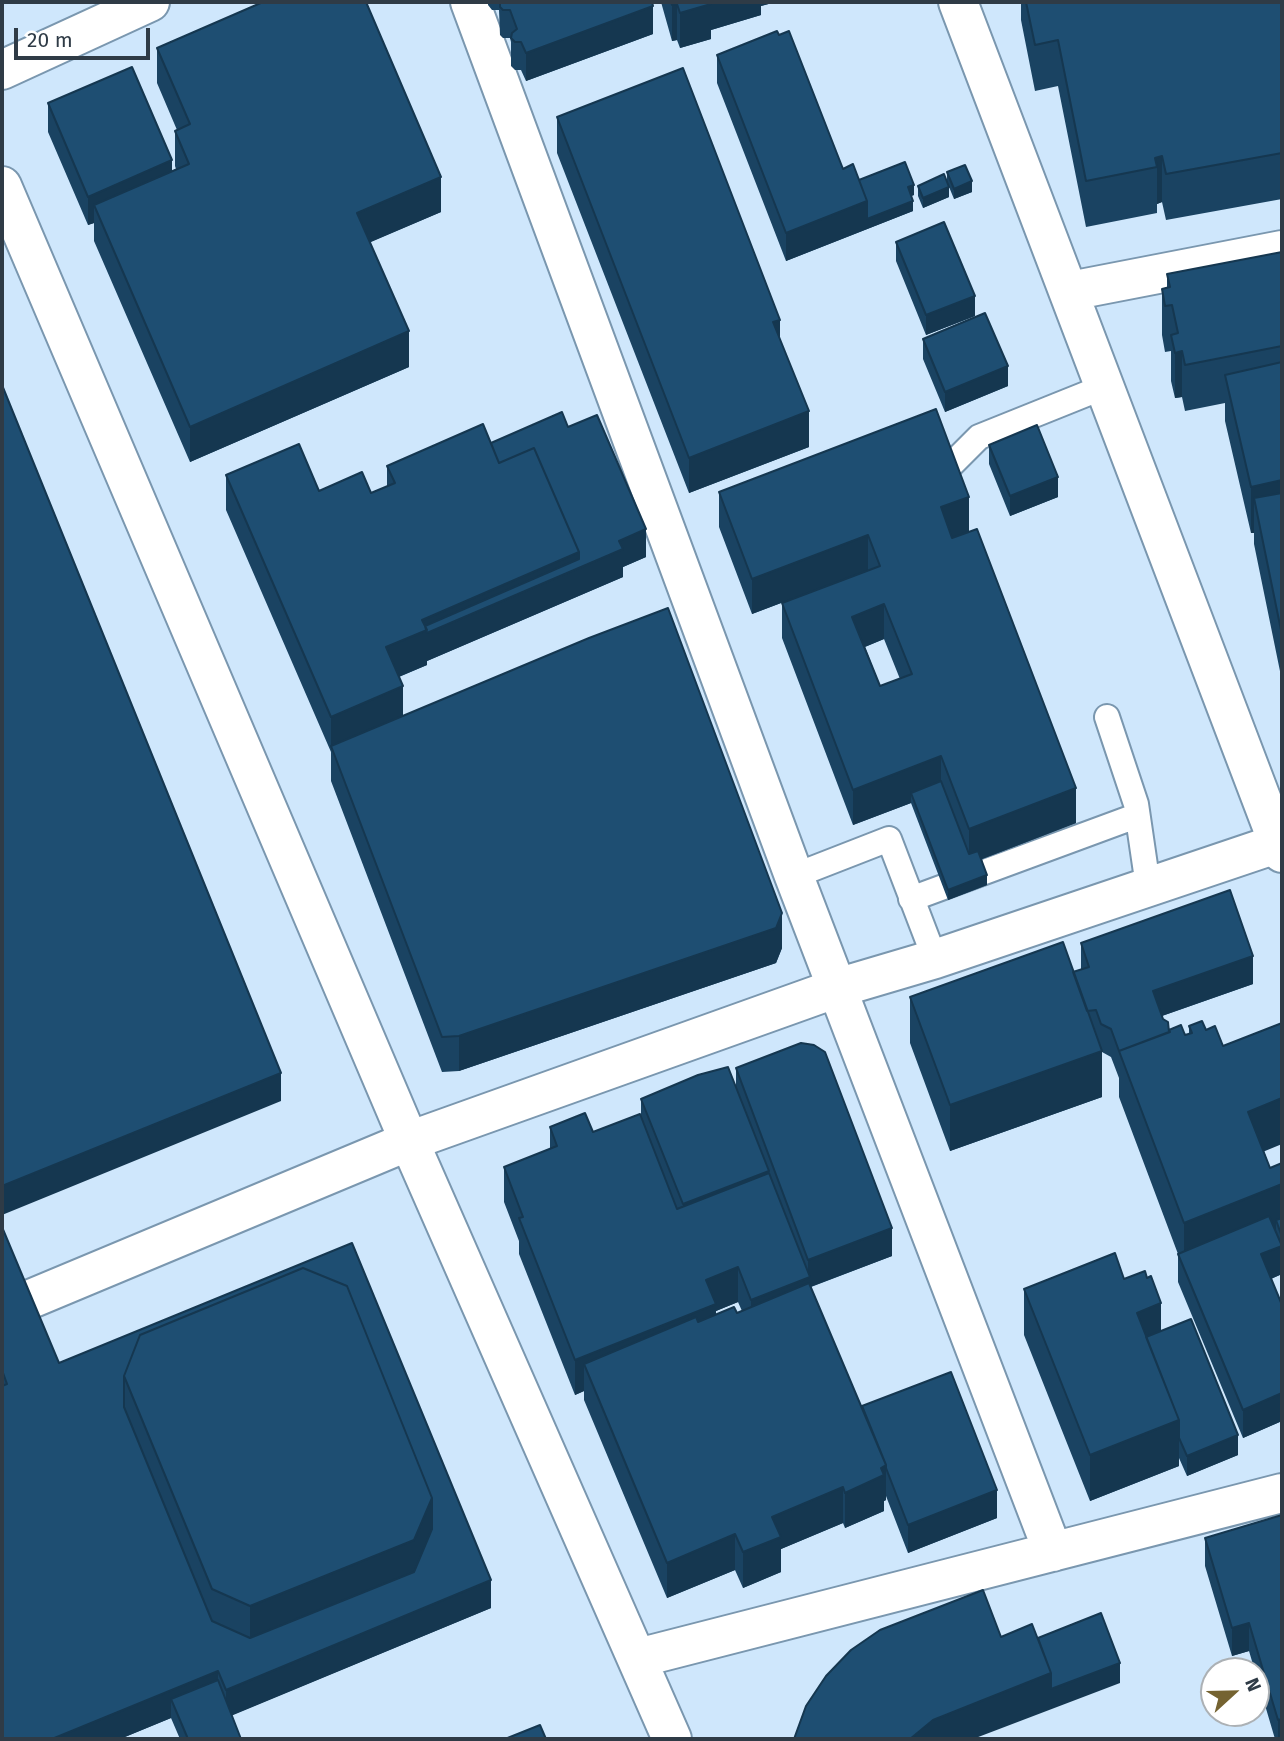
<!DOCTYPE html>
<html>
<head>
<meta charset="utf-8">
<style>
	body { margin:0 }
	#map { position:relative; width:1284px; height:1741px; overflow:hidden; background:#cfe7fc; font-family:"Fira Sans",sans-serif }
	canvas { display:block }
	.frame { position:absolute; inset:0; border:4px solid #2f3b46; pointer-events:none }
	.north { position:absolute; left:1200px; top:1657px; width:70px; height:70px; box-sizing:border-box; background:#fff; border:2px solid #acb1b5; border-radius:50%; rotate:68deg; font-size:19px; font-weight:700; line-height:28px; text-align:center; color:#2f3b46 }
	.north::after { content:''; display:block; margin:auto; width:24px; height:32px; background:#756331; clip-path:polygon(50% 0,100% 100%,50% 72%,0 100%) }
	.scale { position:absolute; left:14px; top:28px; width:136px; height:32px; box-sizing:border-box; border:4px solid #2f3b46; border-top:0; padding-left:9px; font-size:21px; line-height:24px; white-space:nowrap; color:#2f3b46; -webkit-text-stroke:5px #fff; paint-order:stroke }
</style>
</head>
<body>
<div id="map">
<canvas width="1284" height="1741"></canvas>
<div class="frame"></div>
<div class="north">N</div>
<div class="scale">20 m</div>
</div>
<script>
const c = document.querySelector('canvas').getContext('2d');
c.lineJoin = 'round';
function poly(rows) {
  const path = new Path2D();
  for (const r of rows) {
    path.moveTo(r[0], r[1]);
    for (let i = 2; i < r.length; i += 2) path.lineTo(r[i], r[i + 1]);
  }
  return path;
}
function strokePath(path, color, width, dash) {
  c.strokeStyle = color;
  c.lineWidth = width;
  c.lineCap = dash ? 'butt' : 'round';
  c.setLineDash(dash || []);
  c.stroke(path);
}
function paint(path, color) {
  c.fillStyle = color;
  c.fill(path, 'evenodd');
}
const lane = poly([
	[946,470,979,437,1106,386],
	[1107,717,1136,804,1148,886],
	[794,876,889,839,935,959],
	[911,899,1136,816]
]);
const street = poly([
	[470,2,794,876,1053,1552],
	[958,2,1282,853],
	[2,186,409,1141,672,1739],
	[1070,291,1282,250],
	[638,1658,1282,1493]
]);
const secondary = poly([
	[2,70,150,2],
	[2,1311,409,1141,837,988,935,959,1282,842]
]);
strokePath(lane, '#7a97af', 28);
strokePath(street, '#7a97af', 42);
strokePath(secondary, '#7a97af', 42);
strokePath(lane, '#fff', 24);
strokePath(street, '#fff', 38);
strokePath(secondary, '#fff', 38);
paint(poly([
	[488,2,652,2,653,34,526,81,521,70,515,70,511,66,511,42,510,38,503,38,500,35,499,10,492,10,488,5],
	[661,2,776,2,761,6,761,15,711,30,711,39,680,48,677,40,672,41],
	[1021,2,1282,2,1282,199,1166,220,1162,202,1157,204,1157,213,1086,227,1058,86,1035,91,1021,20],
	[157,48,441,212,370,242,409,367,190,462,94,241,94,223,88,225,48,132,48,103,172,171,176,169,175,166,175,131,177,130,157,83],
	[717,55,843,169,859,180,914,195,911,196,913,211,786,261,717,83],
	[557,117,780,339,809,447,689,493,557,153],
	[947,172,972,192,954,199,947,182],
	[918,186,949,197,923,208,918,196],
	[896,242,975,316,926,335,896,261],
	[1282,252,1282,681,1254,544,1254,533,1251,533,1225,421,1225,403,1185,411,1182,397,1175,398,1171,381,1171,351,1165,352,1162,335,1162,289,1167,287,1167,274],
	[923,339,1008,386,945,412,923,359],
	[568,427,646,557,623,567,623,577,427,661,427,665,399,677,403,715,782,948,776,963,459,1071,442,1072,331,781,331,752,226,510,226,475,319,491,371,493,387,486,387,466],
	[989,445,1058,497,1010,516,989,464],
	[719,492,969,532,1076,823,982,859,987,885,948,900,911,803,853,825,782,638,782,603,868,570,752,614,719,527],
	[884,639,900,679,880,686,865,647],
	[1081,943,1253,984,1162,1016,1169,1031,1185,1035,1189,1034,1189,1026,1206,1030,1264,1151,1270,1168,1282,1163,1282,1274,1271,1279,1282,1305,1282,1421,1243,1438,1178,1282,1178,1254,1119,1097,1119,1078,1111,1057,1102,1052,1102,1097,950,1151,910,1043,910,997,1073,972,1081,969],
	[736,1068,892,1256,811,1287,862,1408,997,1518,908,1553,886,1496,886,1500,884,1501,884,1511,845,1528,843,1523,781,1549,781,1572,743,1588,735,1570,667,1598,584,1400,584,1391,575,1395,519,1254,519,1241,504,1202,504,1167,550,1149,550,1127,593,1132,641,1116,641,1099,736,1087],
	[738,1302,742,1311,737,1313,716,1315,716,1311],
	[2,1227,59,1363,352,1243,491,1608,232,1715,241,1739,180,1739,171,1718,120,1739,2,1739],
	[1124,1279,1161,1331,1238,1455,1187,1476,1179,1458,1179,1466,1090,1501,1024,1335,1024,1289],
	[1282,1515,1282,1739,1275,1739,1249,1651,1232,1656,1205,1566,1205,1538]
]), '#1a4362');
paint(poly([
	[709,2,776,2,761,6,761,15,711,30,711,39,680,48,680,13],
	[677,4,677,40,672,41,672,5],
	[653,6,653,34,526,81,526,53],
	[1162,156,1162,202,1157,204,1157,167,1155,158],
	[172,160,172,189,94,205,94,223,88,225,88,197],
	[441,177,441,212,357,248,357,213],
	[972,181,972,192,954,199,954,189],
	[914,185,914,195,908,197,908,187],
	[949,187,949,197,923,208,923,198],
	[867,201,913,201,913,211,786,261,786,233],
	[975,296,975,316,926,335,926,315],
	[780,320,780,356,773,322],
	[409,331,409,367,190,462,190,427],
	[1182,351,1182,397,1175,398,1175,353],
	[1008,366,1008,386,945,412,945,392],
	[809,411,809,447,689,493,689,458],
	[1058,477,1058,497,1010,516,1010,496],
	[1282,480,1282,526,1254,498,1254,533,1251,533,1251,487],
	[969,497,969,532,941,542,941,507],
	[646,529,646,557,623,567,623,577,427,661,427,665,386,682,386,647,422,620,579,552,619,541],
	[868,535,868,570,752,614,752,579],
	[884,604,884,639,852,652,852,617],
	[403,686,403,721,331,746,331,752,331,717],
	[941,756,941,791,911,793,911,803,853,825,853,790],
	[1076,788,1076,823,969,864,969,829],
	[987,875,987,885,948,900,948,890],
	[782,913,782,948,776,963,459,1071,459,1036],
	[1253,956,1253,984,1153,1019,1153,991],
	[1102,1051,1102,1097,950,1151,950,1105],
	[281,1073,281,1101,2,1215,2,1186],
	[1282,1098,1282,1144,1248,1158,1248,1112],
	[769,1171,769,1199,683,1233,683,1204],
	[1282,1184,1282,1230,1276,1220,1276,1233,1184,1269,1184,1223],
	[892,1228,892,1256,810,1287,751,1335,751,1300,808,1277,808,1260],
	[1282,1246,1282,1274,1261,1283,1261,1254],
	[738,1267,738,1302,716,1311,716,1340,584,1364,584,1391,575,1395,575,1360,706,1280],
	[1161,1303,1161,1349,1146,1355,1137,1313],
	[1282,1393,1282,1421,1243,1438,1243,1410],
	[1179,1420,1179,1466,1090,1501,1090,1455],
	[1238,1435,1238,1455,1187,1476,1187,1456],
	[886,1465,886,1500,884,1501,884,1511,845,1528,845,1493],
	[843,1487,843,1523,781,1549,781,1572,743,1588,743,1552,772,1517],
	[997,1490,997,1518,908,1553,908,1525],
	[432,1498,432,1557,414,1600,250,1666,250,1606],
	[735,1534,735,1570,667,1598,667,1563],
	[491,1580,491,1608,226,1718,226,1690],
	[1249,1623,1249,1651,1232,1656,1232,1628],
	[1120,1663,1120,1683,973,1739,910,1739,933,1720,1051,1673],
	[218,1671,218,1699,171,1699,171,1718,120,1739,52,1739],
	[1282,1719,1282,1739,1278,1739,1278,1720]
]), '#153750');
const building = poly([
	[263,2,366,2,441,177,357,213,409,331,190,427,94,205,189,164,175,131,190,124,157,48,263,2],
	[500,2,652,2,653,6,526,53,521,42,515,42,511,38,512,33,517,29,510,10,503,10,500,7,500,2],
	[671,2,711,2,711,4,680,13,677,4,672,5,671,2],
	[1026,2,1282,2,1282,153,1166,174,1162,156,1155,158,1157,167,1086,181,1058,40,1035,45,1026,2],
	[777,31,779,35,789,31,843,169,853,164,867,201,786,233,717,55,777,31],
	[132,67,172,160,88,197,48,103,132,67],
	[683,68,780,320,773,322,809,411,689,458,557,117,683,68],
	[905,162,914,185,908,187,913,201,867,219,867,201,859,180,905,162],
	[965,165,972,181,954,189,947,172,965,165],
	[944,174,949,187,923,198,918,186,944,174],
	[944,222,975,296,926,315,896,242,944,222],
	[1282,252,1282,346,1185,365,1182,351,1175,353,1171,335,1178,333,1172,305,1165,306,1162,289,1170,287,1167,274,1282,252],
	[985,313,1008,366,945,392,923,339,985,313],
	[1282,362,1282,480,1251,487,1225,375,1282,362],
	[2,385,281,1073,2,1186,2,385],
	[936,409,969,497,941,507,952,538,977,529,1076,788,969,829,941,756,853,790,782,603,880,566,868,535,752,579,719,492,936,409],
	[884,604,912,674,880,686,852,617,884,604],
	[562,412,568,427,597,415,646,529,619,541,623,549,427,633,425,626,579,559,579,552,534,448,499,463,491,443,562,412],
	[483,424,499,463,534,448,579,552,422,620,427,630,386,647,403,686,331,717,226,475,299,444,319,491,362,472,371,493,395,483,387,466,483,424],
	[1037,425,1058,477,1010,496,989,445,1037,425],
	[1282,493,1282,635,1254,498,1282,493],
	[668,608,782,913,776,928,459,1036,442,1037,331,746,589,638,668,608],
	[941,781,969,854,978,851,987,875,948,890,911,793,941,781],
	[1230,890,1253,956,1153,991,1163,1019,1168,1022,1169,1032,1119,1051,1111,1029,1101,1024,1096,1010,1087,1011,1073,972,1089,967,1081,943,1230,890],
	[1063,942,1102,1051,950,1105,910,997,1063,942],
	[1202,1021,1206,1030,1215,1026,1223,1046,1282,1023,1282,1098,1248,1112,1270,1168,1282,1163,1282,1184,1184,1223,1119,1051,1170,1032,1169,1030,1181,1025,1185,1035,1192,1033,1189,1026,1202,1021],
	[801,1043,814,1045,825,1052,892,1228,808,1260,736,1068,801,1043],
	[728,1067,769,1171,683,1204,641,1099,698,1075,728,1067],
	[585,1113,593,1132,640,1114,677,1209,769,1173,810,1277,751,1300,738,1267,706,1280,716,1304,575,1360,519,1218,523,1217,504,1167,557,1146,550,1127,585,1113],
	[1269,1216,1282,1246,1261,1254,1282,1305,1282,1393,1243,1410,1178,1254,1269,1216],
	[1282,1218,1282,1237,1276,1220,1282,1218],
	[2,1227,59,1363,352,1243,491,1580,226,1690,218,1671,52,1739,2,1739,2,1386,7,1384,2,1370,2,1227],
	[303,1268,347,1286,432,1498,432,1529,414,1572,250,1638,212,1621,124,1407,124,1376,140,1335,303,1268],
	[1115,1253,1124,1279,1145,1271,1147,1278,1151,1276,1161,1303,1137,1313,1179,1420,1090,1455,1024,1289,1115,1253],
	[303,1268,347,1286,432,1498,414,1540,250,1606,212,1589,124,1376,140,1335,303,1268],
	[809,1283,886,1465,881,1468,884,1475,845,1493,843,1487,772,1517,781,1537,743,1552,735,1534,667,1563,584,1364,696,1317,698,1322,734,1307,737,1313,809,1283],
	[1191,1319,1238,1435,1187,1456,1179,1438,1179,1420,1146,1337,1191,1319],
	[951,1372,997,1490,908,1525,886,1468,886,1465,862,1406,951,1372],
	[1282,1515,1282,1719,1278,1720,1249,1623,1232,1628,1205,1538,1282,1515],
	[983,1590,1001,1637,1032,1624,1051,1673,933,1720,910,1739,794,1739,806,1706,826,1676,851,1650,880,1630,983,1590],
	[1101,1613,1120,1663,1051,1689,1051,1673,1038,1638,1101,1613],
	[218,1680,241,1739,188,1739,171,1699,218,1680],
	[540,1725,546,1739,505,1739,540,1725]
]);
paint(building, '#1e4e72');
strokePath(building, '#153750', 2);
</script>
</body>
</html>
